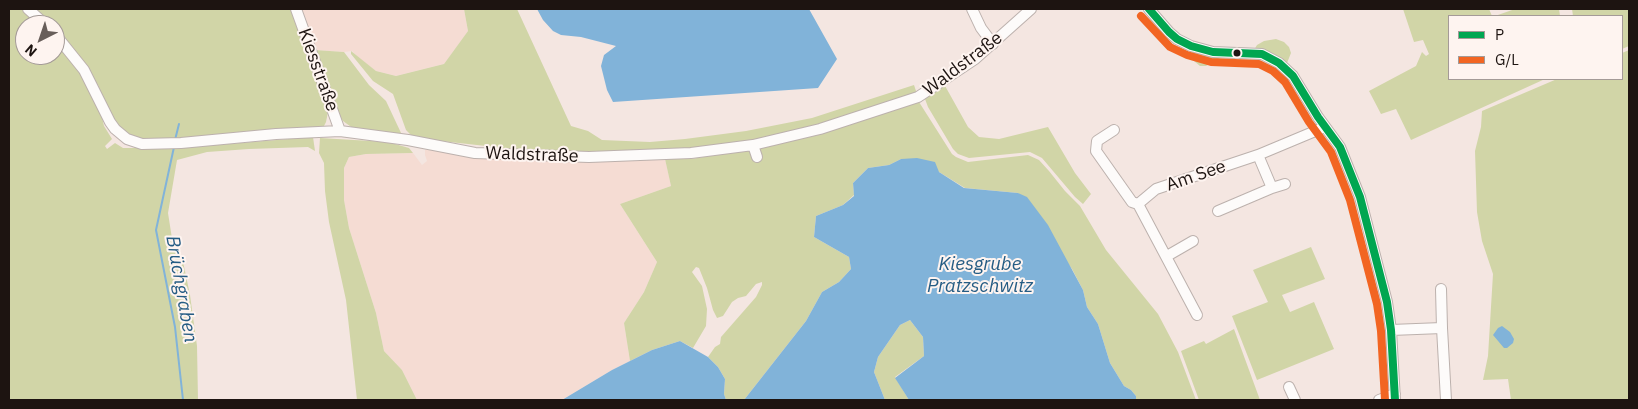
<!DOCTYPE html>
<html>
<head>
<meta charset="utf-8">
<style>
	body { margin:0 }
	#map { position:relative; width:1638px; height:409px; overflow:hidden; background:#f4e6e1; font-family:"IBM Plex Sans",sans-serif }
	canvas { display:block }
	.frame { position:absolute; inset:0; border:10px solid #1d1411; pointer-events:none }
	.legend { position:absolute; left:1448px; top:15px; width:175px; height:65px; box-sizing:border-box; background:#fef4f0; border:1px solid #a49a97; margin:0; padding:6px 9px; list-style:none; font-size:15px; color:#1d1411 }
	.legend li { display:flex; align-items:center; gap:10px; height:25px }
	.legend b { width:25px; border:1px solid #a49a97 }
	.north { position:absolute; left:15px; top:15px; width:50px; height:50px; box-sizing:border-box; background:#fef4f0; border:1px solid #a49a97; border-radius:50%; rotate:221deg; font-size:14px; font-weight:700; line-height:20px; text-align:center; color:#1d1411 }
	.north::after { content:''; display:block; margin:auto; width:18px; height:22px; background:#685e5a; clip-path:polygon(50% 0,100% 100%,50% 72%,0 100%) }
</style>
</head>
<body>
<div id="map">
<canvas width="1638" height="409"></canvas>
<div class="frame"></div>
<ul class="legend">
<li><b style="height:6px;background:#00a651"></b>P</li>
<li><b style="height:6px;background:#f26522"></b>G/L</li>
</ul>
<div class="north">N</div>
</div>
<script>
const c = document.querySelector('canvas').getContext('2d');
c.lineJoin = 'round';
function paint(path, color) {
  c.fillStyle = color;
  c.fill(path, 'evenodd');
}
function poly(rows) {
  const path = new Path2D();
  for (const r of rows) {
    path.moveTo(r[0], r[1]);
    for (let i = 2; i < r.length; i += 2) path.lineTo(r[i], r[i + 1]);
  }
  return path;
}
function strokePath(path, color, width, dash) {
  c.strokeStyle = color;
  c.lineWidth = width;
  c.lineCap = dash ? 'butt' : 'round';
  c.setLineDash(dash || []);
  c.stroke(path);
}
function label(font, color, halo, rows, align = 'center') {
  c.font = font + ' "IBM Plex Sans",sans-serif';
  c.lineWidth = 4;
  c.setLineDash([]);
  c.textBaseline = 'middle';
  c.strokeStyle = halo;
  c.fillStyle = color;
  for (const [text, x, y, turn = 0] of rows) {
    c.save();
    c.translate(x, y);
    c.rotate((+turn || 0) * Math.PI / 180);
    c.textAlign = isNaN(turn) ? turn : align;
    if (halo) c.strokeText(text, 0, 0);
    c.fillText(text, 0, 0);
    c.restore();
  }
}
paint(poly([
	[300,9,464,9,468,31,444,64,396,76,376,71,358,58,352,51,344,52,315,50],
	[429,148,591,161,665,159,671,186,620,204,657,262,644,292,624,323,630,361,612,370,562,400,417,400,402,370,384,351,376,313,349,228,344,200,344,168,349,157,366,154,413,153,422,165,427,161,425,155,425,150]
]), '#f5dcd3');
paint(poly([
	[9,9,22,9,41,25,25,25,25,55,55,55,55,39,81,72,102,117,104,126,112,139,105,146,107,149,115,143,123,148,179,148,313,137,315,151,308,147,249,149,207,152,177,160,168,213,173,245,182,257,190,295,197,346,198,400,9,400],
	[34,9,292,9,328,112,326,122,324,126,317,128,279,128,181,140,144,139,130,136,121,130,109,113,98,85,70,45,55,28,55,25,52,25],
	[464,9,517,9,571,126,588,131,602,140,650,142,685,139,746,131,812,118,914,85,917,94,862,113,753,141,691,150,586,153,531,151,441,141,411,135,406,130,393,94,373,81,351,54,351,51,376,71,396,76,444,64,468,31],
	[1403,9,1489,9,1492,16,1449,16,1449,79,1545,79,1411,140,1396,109,1381,114,1369,91,1416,66,1422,52,1426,56,1429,54,1423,40,1414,42],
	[1515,9,1559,9,1560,16,1495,16],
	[1572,9,1629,9,1629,46,1622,49,1622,16,1573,16],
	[1276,39,1284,42,1289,47,1291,53,1287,63,1281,59,1254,50,1257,45,1264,41],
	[315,50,344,52,369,85,386,101,402,135,354,129,343,121,338,113],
	[1629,50,1629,400,1511,400,1508,379,1483,380,1488,356,1493,274,1482,241,1477,212,1475,151,1481,127,1482,111,1557,79,1622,79,1622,53],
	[1192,51,1220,56,1220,58,1206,66,1200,66,1194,61,1192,57],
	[944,84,968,127,979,137,999,139,1048,127,1075,173,1091,194,1083,204,1075,197,1042,158,1030,152,969,158,958,154,953,149,928,107,925,99],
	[916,102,919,102,952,154,956,157,968,162,1028,155,1039,160,1049,171,1065,191,1080,206,1106,250,1158,314,1178,352,1196,400,1136,400,1136,396,1131,390,1124,386,1110,363,1098,324,1087,307,1083,290,1072,269,1018,193,965,188,939,172,901,159,889,165,868,168,853,183,854,195,843,205,816,216,814,237,849,257,851,269,839,282,822,292,806,321,744,400,726,400,724,394,725,379,718,367,708,357,715,347,720,344,721,337,756,297,762,285,762,282,756,284,746,296,738,298,732,302,723,316,717,318,713,310,707,288,699,268,696,267,692,272,702,286,707,309,706,326,693,348,680,341,652,350,630,361,624,323,644,292,657,262,620,204,671,186,665,159,691,159,760,148,818,135],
	[320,138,388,142,409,148,413,153,366,154,349,157,344,168,344,200,349,228,376,313,384,351,402,370,417,400,357,400,346,300,329,222,325,191,324,163,319,153],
	[1311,247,1325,279,1282,295,1290,312,1314,302,1334,349,1257,380,1232,316,1268,302,1253,270],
	[910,320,923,337,924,356,895,377,909,400,885,400,874,372,878,357,900,325],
	[1234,329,1260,400,1199,400,1181,351,1204,341,1206,344]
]), '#d1d5a7');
paint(poly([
	[537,9,809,9,837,59,818,88,613,102,607,90,601,66,604,55,616,46,581,37,561,35,553,31,543,20],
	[917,158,935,162,939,172,964,188,1018,193,1027,197,1048,225,1083,290,1087,307,1098,324,1110,363,1124,386,1131,390,1136,396,1136,400,909,400,895,378,924,356,923,337,910,320,900,325,878,357,874,372,885,400,744,400,806,321,822,292,839,282,851,269,849,257,814,237,816,216,843,205,854,196,853,183,868,168,889,165,901,159],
	[1502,326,1510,332,1514,339,1513,343,1507,348,1504,348,1493,335,1498,328],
	[680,341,708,357,718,367,725,379,724,394,726,400,562,400,612,370,652,350]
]), '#81b3d9');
strokePath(poly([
	[175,140,179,124],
	[174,147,156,230,175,327,183,400]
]), '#81b3d9', 2);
const minor = poly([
	[28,9,46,25],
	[296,9,340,131],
	[972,9,981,28,993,44],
	[1149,9,1169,32,1177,39,1191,46,1213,52,1262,54,1279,63,1293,76,1318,117,1340,147,1360,197,1387,302,1391,330,1395,400],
	[55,34,84,70,110,122,115,129,127,139,142,144,181,143,276,134,340,131,408,140,475,153,589,157,691,153,753,145,820,129,918,97,975,59,1031,9],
	[1114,130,1097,141,1096,151,1132,202,1138,204,1197,315],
	[753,145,757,157],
	[1258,155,1272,188,1285,184],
	[1138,204,1156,189,1258,155,1325,127],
	[1218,211,1272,188],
	[1167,256,1193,241],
	[1441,289,1442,328],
	[1391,330,1442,328,1446,400],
	[1289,387,1295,400],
	[1379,400,1395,394]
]);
strokePath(minor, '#bcb1ad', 12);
strokePath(minor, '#fdfbfa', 10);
strokePath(poly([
	[1149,9,1169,32,1177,39,1191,46,1213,52,1262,54,1279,63,1293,76,1318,117,1340,147,1360,197,1387,302,1391,330,1395,400]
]), '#00a651', 8);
strokePath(poly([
	[1141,16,1170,47,1187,55,1211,62,1259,64,1273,71,1285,82,1309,122,1331,152,1350,200,1377,304,1381,331,1385,400]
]), '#f26522', 8);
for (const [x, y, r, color] of [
	[1237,53,4.5,"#1d1411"]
]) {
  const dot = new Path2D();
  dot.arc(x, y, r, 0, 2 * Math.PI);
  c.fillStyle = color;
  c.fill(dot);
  strokePath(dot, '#fef4f0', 2);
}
label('18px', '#1d1411', '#fef4f0', [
	["Waldstraße",963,64,-37],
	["Kiesstraße",318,70,70],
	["Waldstraße",532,155,2],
	["Am See",1196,176,-19]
]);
label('italic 19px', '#255c84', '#fef4f0', [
	["Kiesgrube",980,265],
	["Pratzschwitz",980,287],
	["Brüchgraben",181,289,80]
]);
</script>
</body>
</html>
